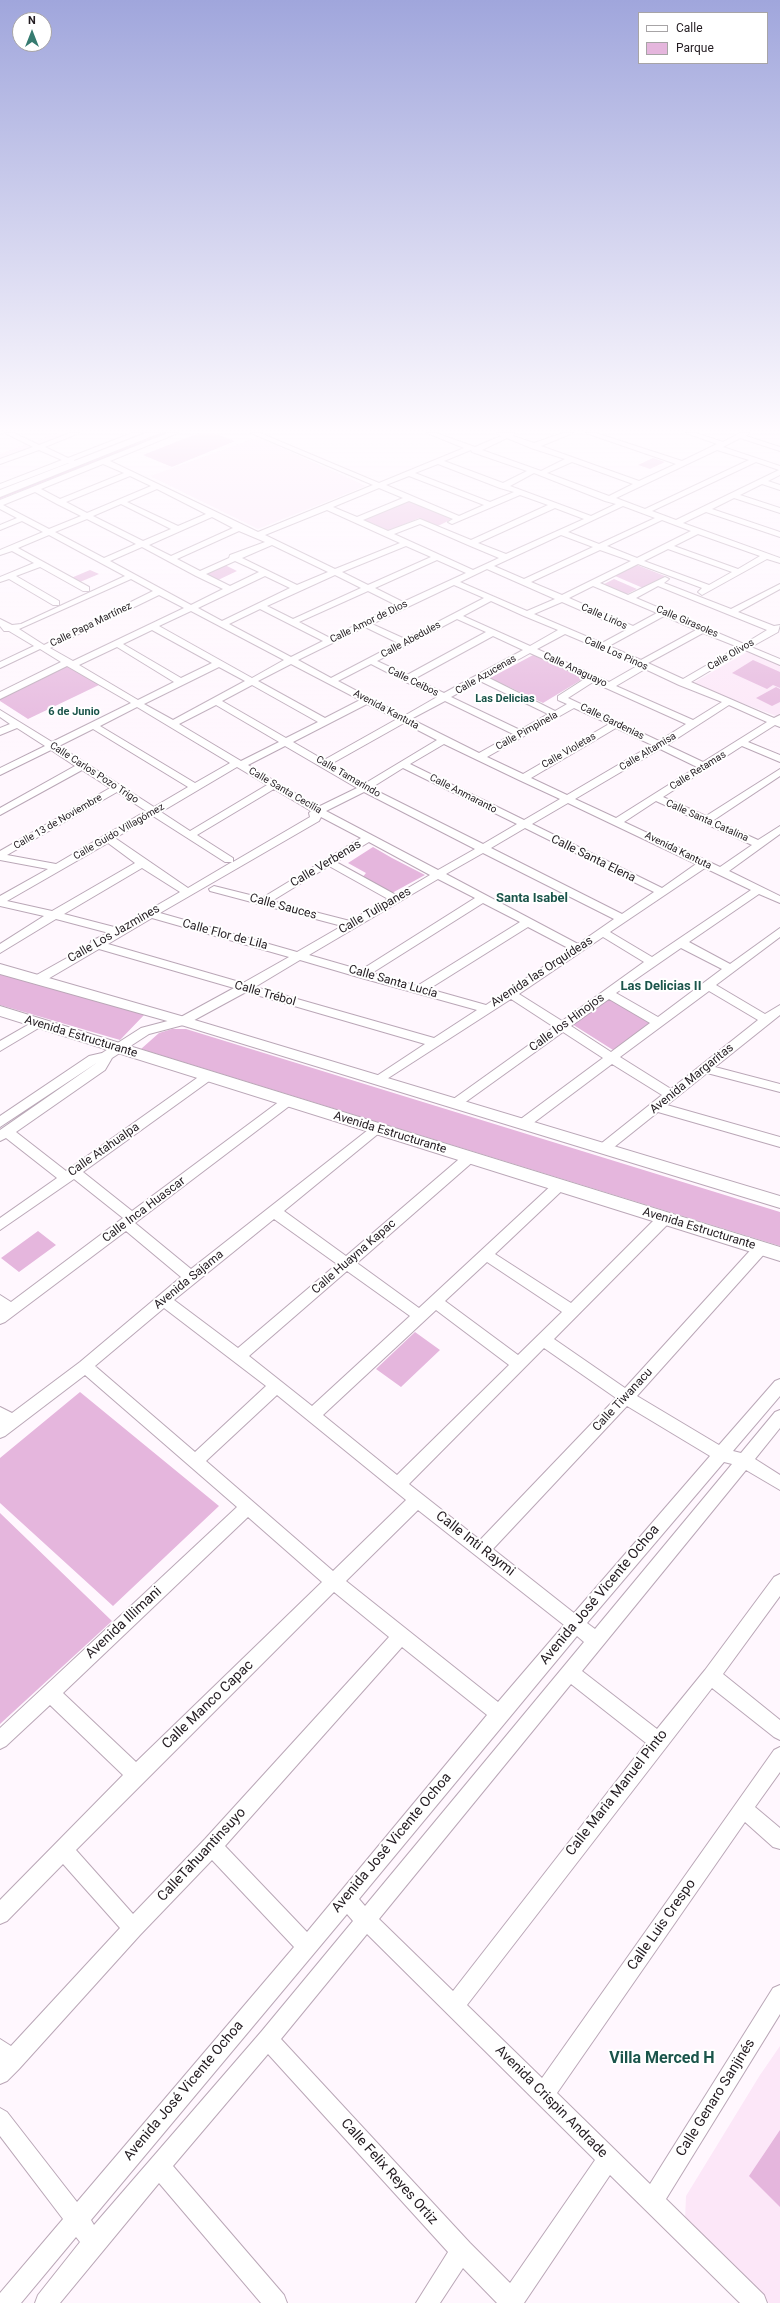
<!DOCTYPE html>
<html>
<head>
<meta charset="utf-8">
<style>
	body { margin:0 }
	#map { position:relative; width:780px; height:2303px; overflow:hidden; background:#fff7fe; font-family:Roboto,sans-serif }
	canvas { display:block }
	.legend { position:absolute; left:638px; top:12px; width:130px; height:52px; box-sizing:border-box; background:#fff; border:1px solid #a7a4a6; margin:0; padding:5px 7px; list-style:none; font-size:12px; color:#221b20 }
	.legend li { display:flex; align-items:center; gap:8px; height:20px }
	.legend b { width:20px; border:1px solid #a7a4a6 }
	.north { position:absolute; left:12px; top:12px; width:40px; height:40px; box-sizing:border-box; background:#fff; border:1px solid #a7a4a6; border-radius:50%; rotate:0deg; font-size:11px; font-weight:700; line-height:16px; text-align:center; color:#221b20 }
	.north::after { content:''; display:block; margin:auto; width:14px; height:18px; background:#367b70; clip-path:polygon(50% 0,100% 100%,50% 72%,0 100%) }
</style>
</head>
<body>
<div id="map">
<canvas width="780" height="2303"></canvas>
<ul class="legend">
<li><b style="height:5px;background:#fff"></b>Calle</li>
<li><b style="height:11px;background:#e5b6dd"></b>Parque</li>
</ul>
<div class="north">N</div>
</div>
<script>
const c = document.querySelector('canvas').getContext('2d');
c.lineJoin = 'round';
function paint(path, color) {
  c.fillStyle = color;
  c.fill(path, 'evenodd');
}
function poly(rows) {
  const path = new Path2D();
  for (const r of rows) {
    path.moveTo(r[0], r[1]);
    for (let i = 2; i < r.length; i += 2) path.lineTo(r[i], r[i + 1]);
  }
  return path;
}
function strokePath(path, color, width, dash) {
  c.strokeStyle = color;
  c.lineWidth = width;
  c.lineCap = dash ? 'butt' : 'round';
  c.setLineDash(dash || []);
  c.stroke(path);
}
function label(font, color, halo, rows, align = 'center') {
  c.font = font + ' Roboto,sans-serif';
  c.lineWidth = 4;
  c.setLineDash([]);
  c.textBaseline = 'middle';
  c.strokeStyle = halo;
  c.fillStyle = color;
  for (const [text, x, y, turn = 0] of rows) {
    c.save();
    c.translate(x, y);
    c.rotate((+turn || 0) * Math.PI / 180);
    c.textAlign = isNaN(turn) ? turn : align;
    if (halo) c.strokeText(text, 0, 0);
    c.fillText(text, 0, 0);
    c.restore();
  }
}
paint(poly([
	[57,433,72,433,39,446,32,443],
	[258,437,366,486,258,529,150,476],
	[26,444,32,448,0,460,0,454],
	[747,652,780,664,780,714,776,716,694,685,693,683],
	[780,2046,780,2303,769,2303,685,2220,686,2196,760,2075]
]), '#fce7f8');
paint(poly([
	[199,433,213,433,235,441,172,467,143,455],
	[653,458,665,462,650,469,638,465],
	[410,500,454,518,438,526,419,518,386,532,361,521],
	[225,565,237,571,216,581,204,575],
	[637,565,665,576,643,588,615,576],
	[90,570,99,574,80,582,71,578],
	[614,579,637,589,625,595,602,585],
	[535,654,586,677,543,703,490,678],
	[753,660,780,672,780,688,773,685,767,689,732,673],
	[68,666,101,684,28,719,0,701,0,698],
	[776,687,780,689,780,702,772,706,756,698],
	[373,847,392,858,425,875,392,893,361,879,366,873,348,863],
	[0,973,145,1014,120,1040,0,1005],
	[610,998,650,1023,613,1050,572,1024],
	[172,1029,186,1029,780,1212,780,1246,141,1049,159,1033],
	[38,1231,56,1245,19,1272,1,1258],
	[415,1332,440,1350,401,1387,376,1369],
	[80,1392,219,1506,113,1606,0,1503,0,1458],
	[0,1513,112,1621,0,1724],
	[780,2130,780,2207,749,2176]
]), '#e5b6dd');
strokePath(poly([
	[0,498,165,433]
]), '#d491cb', 2);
const minor = poly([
	[5,433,14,433,39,445,70,433,79,433,45,447,68,458,132,433,142,433,74,460,75,464,68,463,0,489,0,484,62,460,39,450,0,464,0,459,33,447,5,433],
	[168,433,178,433,110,461,258,532,373,485,251,433,260,433,379,483,464,448,427,433,436,433,475,447,501,436,496,433,514,433,513,436,534,443,563,433,573,433,541,446,639,481,676,464,586,433,596,433,682,461,717,444,686,433,696,433,723,442,740,433,749,433,746,436,780,447,780,451,740,438,723,447,780,466,780,475,768,481,780,485,780,490,762,484,740,495,780,508,780,513,734,498,712,509,780,532,780,537,706,512,683,523,780,558,780,563,767,559,702,595,698,592,702,588,638,564,600,583,628,595,665,577,669,579,664,583,731,609,780,584,780,589,738,612,774,626,780,625,778,632,751,647,780,659,780,665,745,650,691,682,774,718,780,715,780,727,775,725,748,742,780,755,780,762,742,746,663,797,706,816,780,769,780,776,714,820,758,840,780,826,780,834,729,871,780,896,780,903,759,894,689,942,730,964,780,928,780,937,716,985,765,1014,780,1005,780,1015,715,1067,780,1084,780,1092,707,1073,667,1105,780,1137,780,1147,658,1112,608,1152,598,1152,597,1149,598,1146,662,1095,612,1064,528,1127,518,1127,517,1124,518,1121,603,1058,563,1032,460,1106,452,1106,450,1103,452,1100,554,1027,511,999,379,1084,373,1080,375,1077,425,1044,246,992,187,1024,149,1034,112,1058,105,1070,16,1132,66,1171,204,1073,212,1073,214,1076,212,1079,83,1172,132,1211,284,1098,292,1098,294,1101,292,1104,135,1223,191,1269,373,1126,383,1126,384,1129,284,1211,346,1256,465,1154,475,1154,477,1157,475,1160,357,1263,419,1308,556,1181,566,1181,568,1185,495,1254,571,1303,659,1215,669,1215,671,1219,669,1223,554,1339,625,1388,756,1244,766,1244,768,1248,766,1252,637,1396,719,1445,775,1381,780,1379,780,1396,733,1451,741,1453,775,1412,780,1410,780,1428,755,1459,780,1475,780,1490,746,1470,582,1671,657,1729,705,1670,774,1577,780,1574,780,1596,723,1674,780,1720,780,1740,774,1737,712,1688,467,2005,542,2078,774,1750,780,1747,780,1772,755,1807,780,1828,780,1849,773,1847,745,1822,557,2093,650,2184,773,1988,780,1985,780,2014,666,2199,764,2295,767,2303,740,2303,610,2175,524,2303,497,2303,463,2268,440,2303,416,2303,448,2252,268,2054,173,2166,284,2295,287,2303,261,2303,159,2183,60,2303,35,2303,38,2295,80,2242,76,2237,21,2303,0,2303,0,2293,63,2219,0,2136,0,2108,7,2112,77,2202,294,1947,212,1860,140,1935,19,2069,7,2081,0,2084,0,2039,11,2046,120,1928,63,1864,7,1921,0,1924,0,1900,123,1775,50,1705,6,1746,0,1749,0,1728,237,1507,85,1375,5,1436,0,1438,0,1407,12,1413,80,1362,181,1277,126,1231,5,1322,0,1324,0,1295,11,1302,123,1218,74,1179,0,1230,0,1218,57,1178,6,1138,0,1141,0,1130,98,1062,0,1127,0,1116,89,1056,102,1053,141,1028,179,1018,234,988,99,949,41,983,33,983,31,980,33,977,90,945,91,941,109,933,56,919,0,953,0,944,44,916,0,906,0,896,48,869,0,860,0,851,110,788,82,770,0,815,0,808,75,766,51,750,0,775,0,768,45,746,17,728,0,735,0,728,10,724,0,717,0,710,52,742,131,703,67,666,0,699,0,692,61,662,40,649,0,668,0,662,34,646,9,631,4,631,0,626,0,619,12,625,21,624,125,576,49,535,18,548,89,587,89,591,83,591,40,567,16,576,59,601,59,605,53,605,9,579,0,582,0,577,34,563,12,551,0,555,0,550,43,532,22,521,0,530,0,525,17,518,0,509,0,500,168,433],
	[507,438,531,448,565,459,541,471,482,450,507,438],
	[471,450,472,452,527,471,503,483,444,461,471,450],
	[717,450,749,460,645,509,616,498,717,450],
	[572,462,633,484,609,496,547,473,572,462],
	[756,462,779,470,676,520,652,511,756,462],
	[103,464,124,473,60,499,41,489,103,464],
	[438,464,500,488,514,492,490,502,415,473,438,464],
	[534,473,605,501,616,504,591,516,510,486,534,473],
	[130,476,151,486,87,513,66,502,130,476],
	[409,476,484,505,459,516,386,485,409,476],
	[379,488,403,498,357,517,333,507,379,488],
	[157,489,206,514,178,526,127,502,157,489],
	[35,492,57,504,81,516,49,529,3,505,35,492],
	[520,495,548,505,471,540,420,519,388,531,363,520,409,501,453,519,448,522,452,524,520,495],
	[121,504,171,529,143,541,93,516,121,504],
	[623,506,655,518,599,544,568,532,623,506],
	[555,508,584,519,506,554,478,543,555,508],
	[327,510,400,543,335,569,265,535,327,510],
	[212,517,233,528,171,556,149,545,212,517],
	[87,519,136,544,104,558,55,532,87,519],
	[662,520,691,531,637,558,607,546,662,520],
	[420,524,468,545,499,558,473,570,394,534,420,524],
	[239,531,265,542,230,555,229,558,200,571,177,559,239,531],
	[698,534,760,556,738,569,674,546,698,534],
	[561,535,593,547,524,579,494,566,561,535],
	[272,545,328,572,297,585,242,558,272,545],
	[406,546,431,557,368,585,342,572,406,546],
	[142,547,196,576,223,589,191,605,110,561,142,547],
	[668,549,732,572,709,585,644,561,668,549],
	[600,550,631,561,562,595,531,582,600,550],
	[437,560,466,573,403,602,375,588,437,560],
	[235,561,259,572,230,586,206,574,235,561],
	[487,569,555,599,527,611,460,582,487,569],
	[335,575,361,588,293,619,267,606,335,575],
	[265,576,290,588,222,621,198,608,265,576],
	[131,579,153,591,44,645,19,629,131,579],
	[454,585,484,598,405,639,372,624,454,585],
	[593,586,657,613,633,626,569,598,593,586],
	[658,586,767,630,744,644,636,598,658,586],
	[368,591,396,605,330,638,299,622,368,591],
	[159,595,184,608,73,661,50,648,159,595],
	[491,601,524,616,558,630,530,646,463,616,491,601],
	[562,602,626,630,602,643,534,614,562,602],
	[260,609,323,641,291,657,229,624,260,609],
	[191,611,284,660,252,678,159,626,191,611],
	[664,616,696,630,641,660,609,646,664,616],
	[457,619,486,632,407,675,377,661,457,619],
	[365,627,398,643,331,678,298,660,365,627],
	[152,630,212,663,181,678,123,644,152,630],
	[703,633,738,647,683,679,648,663,703,633],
	[565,634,636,664,637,666,609,682,537,649,565,634],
	[493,636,523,650,444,693,414,679,493,636],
	[117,647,174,682,138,700,79,665,117,647],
	[530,653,586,678,558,696,558,700,567,704,555,711,487,677,530,653],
	[291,664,360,700,325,718,258,681,291,664],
	[371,664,404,681,437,697,404,716,338,681,371,664],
	[219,667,245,681,173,720,144,704,219,667],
	[645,669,679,685,722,702,693,720,616,686,645,669],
	[480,681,548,714,520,730,451,697,480,681],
	[593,682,606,688,686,724,659,741,568,698,593,682],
	[252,685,318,722,286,738,222,701,252,685],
	[445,701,513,734,479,753,411,719,445,701],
	[367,704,397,719,324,760,293,742,367,704],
	[216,705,279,742,241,761,179,724,216,705],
	[729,705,767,722,703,762,667,745,729,705],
	[137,707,230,763,195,783,100,726,137,707],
	[574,708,609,724,523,774,487,757,574,708],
	[404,723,437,740,364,784,331,764,404,723],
	[616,728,652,745,567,795,531,778,616,728],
	[93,729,188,787,154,807,59,746,93,729],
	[444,744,519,780,560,799,524,820,410,764,444,744],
	[285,746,357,788,318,807,248,765,285,746],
	[660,749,697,767,616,818,575,799,660,749],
	[237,767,267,785,190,831,161,812,237,767],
	[403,768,517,824,483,844,371,788,403,768],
	[274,789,311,811,309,813,310,817,233,862,233,858,197,835,274,789],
	[117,792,146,811,56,864,7,855,117,792],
	[364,792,475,849,438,870,326,811,364,792],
	[656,801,752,845,720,867,624,822,656,801],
	[568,803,612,824,696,864,662,888,532,824,568,803],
	[153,816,225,862,232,862,188,888,115,838,153,816],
	[321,817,361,838,262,898,214,886,209,889,210,891,342,926,297,952,160,913,319,821,321,817],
	[525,828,654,892,622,914,491,848,525,828],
	[369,842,430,875,396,895,336,862,369,842],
	[108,843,135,863,52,911,7,901,108,843],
	[483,853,614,919,578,944,446,874,483,853],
	[329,866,388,899,350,921,272,901,329,866],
	[142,868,180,892,118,928,64,914,142,868],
	[705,868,751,890,652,957,610,932,705,868],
	[438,879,475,898,361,970,309,955,438,879],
	[483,903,520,922,417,986,372,973,483,903],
	[152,918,289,957,243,983,108,944,152,918],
	[528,927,570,949,486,1005,429,989,528,927],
	[603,937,644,962,562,1021,519,994,603,937],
	[681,948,722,969,658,1017,616,993,681,948],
	[300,960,358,977,477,1010,434,1038,255,987,300,960],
	[709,991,758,1020,671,1089,620,1057,709,991],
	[609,999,650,1023,611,1052,571,1026,609,999],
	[274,1219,337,1264,238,1348,174,1300,274,1219],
	[487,1262,562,1312,518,1355,445,1301,487,1262],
	[347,1271,410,1316,312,1406,249,1356,347,1271],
	[164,1308,266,1386,195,1452,95,1366,164,1308],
	[436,1310,509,1365,397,1475,323,1415,436,1310],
	[544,1348,616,1398,480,1540,409,1484,544,1348],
	[277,1395,406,1500,333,1571,206,1461,277,1395],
	[627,1406,710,1456,574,1613,493,1549,627,1406],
	[724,1462,732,1464,595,1629,587,1623,724,1462],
	[418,1510,564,1625,498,1702,346,1581,418,1510],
	[248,1517,322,1582,136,1762,63,1693,248,1517],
	[334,1592,389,1637,205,1839,133,1914,76,1850,334,1592],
	[577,1636,584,1642,365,1906,359,1899,577,1636],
	[402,1647,487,1715,307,1932,225,1846,402,1647],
	[571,1684,646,1743,453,1991,379,1919,571,1684],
	[347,1914,353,1921,261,2032,94,2225,91,2220,347,1914],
	[367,1934,595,2160,510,2283,470,2243,281,2039,367,1934],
	[38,1019,42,1020,44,1023,42,1026,0,1051,0,1041,38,1019]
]);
const major = poly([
	[0,964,188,1018,780,1196,780,1208,178,1024,0,974,0,964],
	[0,1006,780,1247,780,1261,0,1016,0,1006]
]);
const highway = poly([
	[146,433,160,433,0,497,0,490,146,433]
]);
strokePath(minor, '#baa7b7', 2);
strokePath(major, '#baa7b7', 2);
strokePath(highway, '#baa7b7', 2);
paint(minor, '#fff');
paint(major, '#fff');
paint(highway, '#fff');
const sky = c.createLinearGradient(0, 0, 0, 755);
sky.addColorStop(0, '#a0a6dc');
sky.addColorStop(0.57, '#fffbff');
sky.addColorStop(1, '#fffbff00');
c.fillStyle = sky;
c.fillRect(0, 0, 780, 755);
label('10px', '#221b20', '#fff', [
	["Calle Lirios",604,617,24],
	["Calle Amor de Dios",369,622,-26],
	["Calle Girasoles",687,622,23],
	["Calle Papa Martínez",91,625,-26],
	["Calle Abedules",411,640,-28],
	["Calle Los Pinos",616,654,24],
	["Calle Olivos",731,655,-30],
	["Calle Anaguayo",575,670,25],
	["Calle Azucenas",486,675,-30],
	["Calle Ceibos",413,682,26],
	["Avenida Kantuta",386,710,28],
	["Calle Gardenias",612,722,26],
	["Calle Pimpinela",527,731,-29],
	["Calle Violetas",569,751,-30],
	["Calle Altamisa",648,752,-31],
	["Calle Retamas",698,771,-32],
	["Calle Carlos Pozo Trigo",94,773,33],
	["Calle Tamarindo",348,777,30],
	["Calle Santa Cecilia",285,791,30],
	["Calle Anmaranto",463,794,27],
	["Calle Santa Catalina",707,821,24],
	["Calle 13 de Noviembre",58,822,-30],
	["Calle Guido Villagómez",119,832,-30],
	["Avenida Kantuta",678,851,26]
]);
label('bold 11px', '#1b544b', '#fff', [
	["Las Delicias",505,699],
	["6 de Junio",74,712]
]);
label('12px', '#221b20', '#fff', [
	["Calle Santa Elena",593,859,26],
	["Calle Verbenas",326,864,-31],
	["Calle Sauces",283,907,15],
	["Calle Tulipanes",375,911,-30],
	["Calle Los Jazmines",114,934,-30],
	["Calle Flor de Lila",225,935,15],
	["Avenida las Orquídeas",542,972,-33],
	["Calle Santa Lucía",393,982,16],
	["Calle Trébol",265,994,16],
	["Calle los Hinojos",567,1023,-36],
	["Avenida Estructurante",81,1037,17],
	["Avenida Margaritas",692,1079,-39],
	["Avenida Estructurante",390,1133,17],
	["Calle Atahualpa",104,1150,-35],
	["Calle Inca Huascar",144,1210,-37],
	["Avenida Estructurante",699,1229,17],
	["Calle Huayna Kapac",354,1257,-41],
	["Avenida Sajama",189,1280,-39],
	["Calle Tiwanacu",623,1400,-47]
]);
label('bold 13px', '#1b544b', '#fff', [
	["Santa Isabel",532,899],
	["Las Delicias II",661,987]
]);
label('14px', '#221b20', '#fff', [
	["Calle Inti Raymi",475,1544,38],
	["Avenida José Vicente Ochoa",600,1595,-50],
	["Avenida Illimani",124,1623,-43],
	["Calle Manco Capac",208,1705,-44],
	["Calle Maria Manuel Pinto",617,1793,-52],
	["Avenida José Vicente Ochoa",392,1843,-50],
	["CalleTahuantinsuyo",202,1855,-47],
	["Calle Luis Crespo",662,1925,-55],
	["Avenida José Vicente Ochoa",184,2091,-50],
	["Calle Genaro Sanjinés",716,2098,-58],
	["Avenida Crispin Andrade",551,2102,45],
	["Calle Felix Reyes Ortiz",389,2172,48]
]);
label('bold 16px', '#1b544b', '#fff', [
	["Villa Merced H",662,2059]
]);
</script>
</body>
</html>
